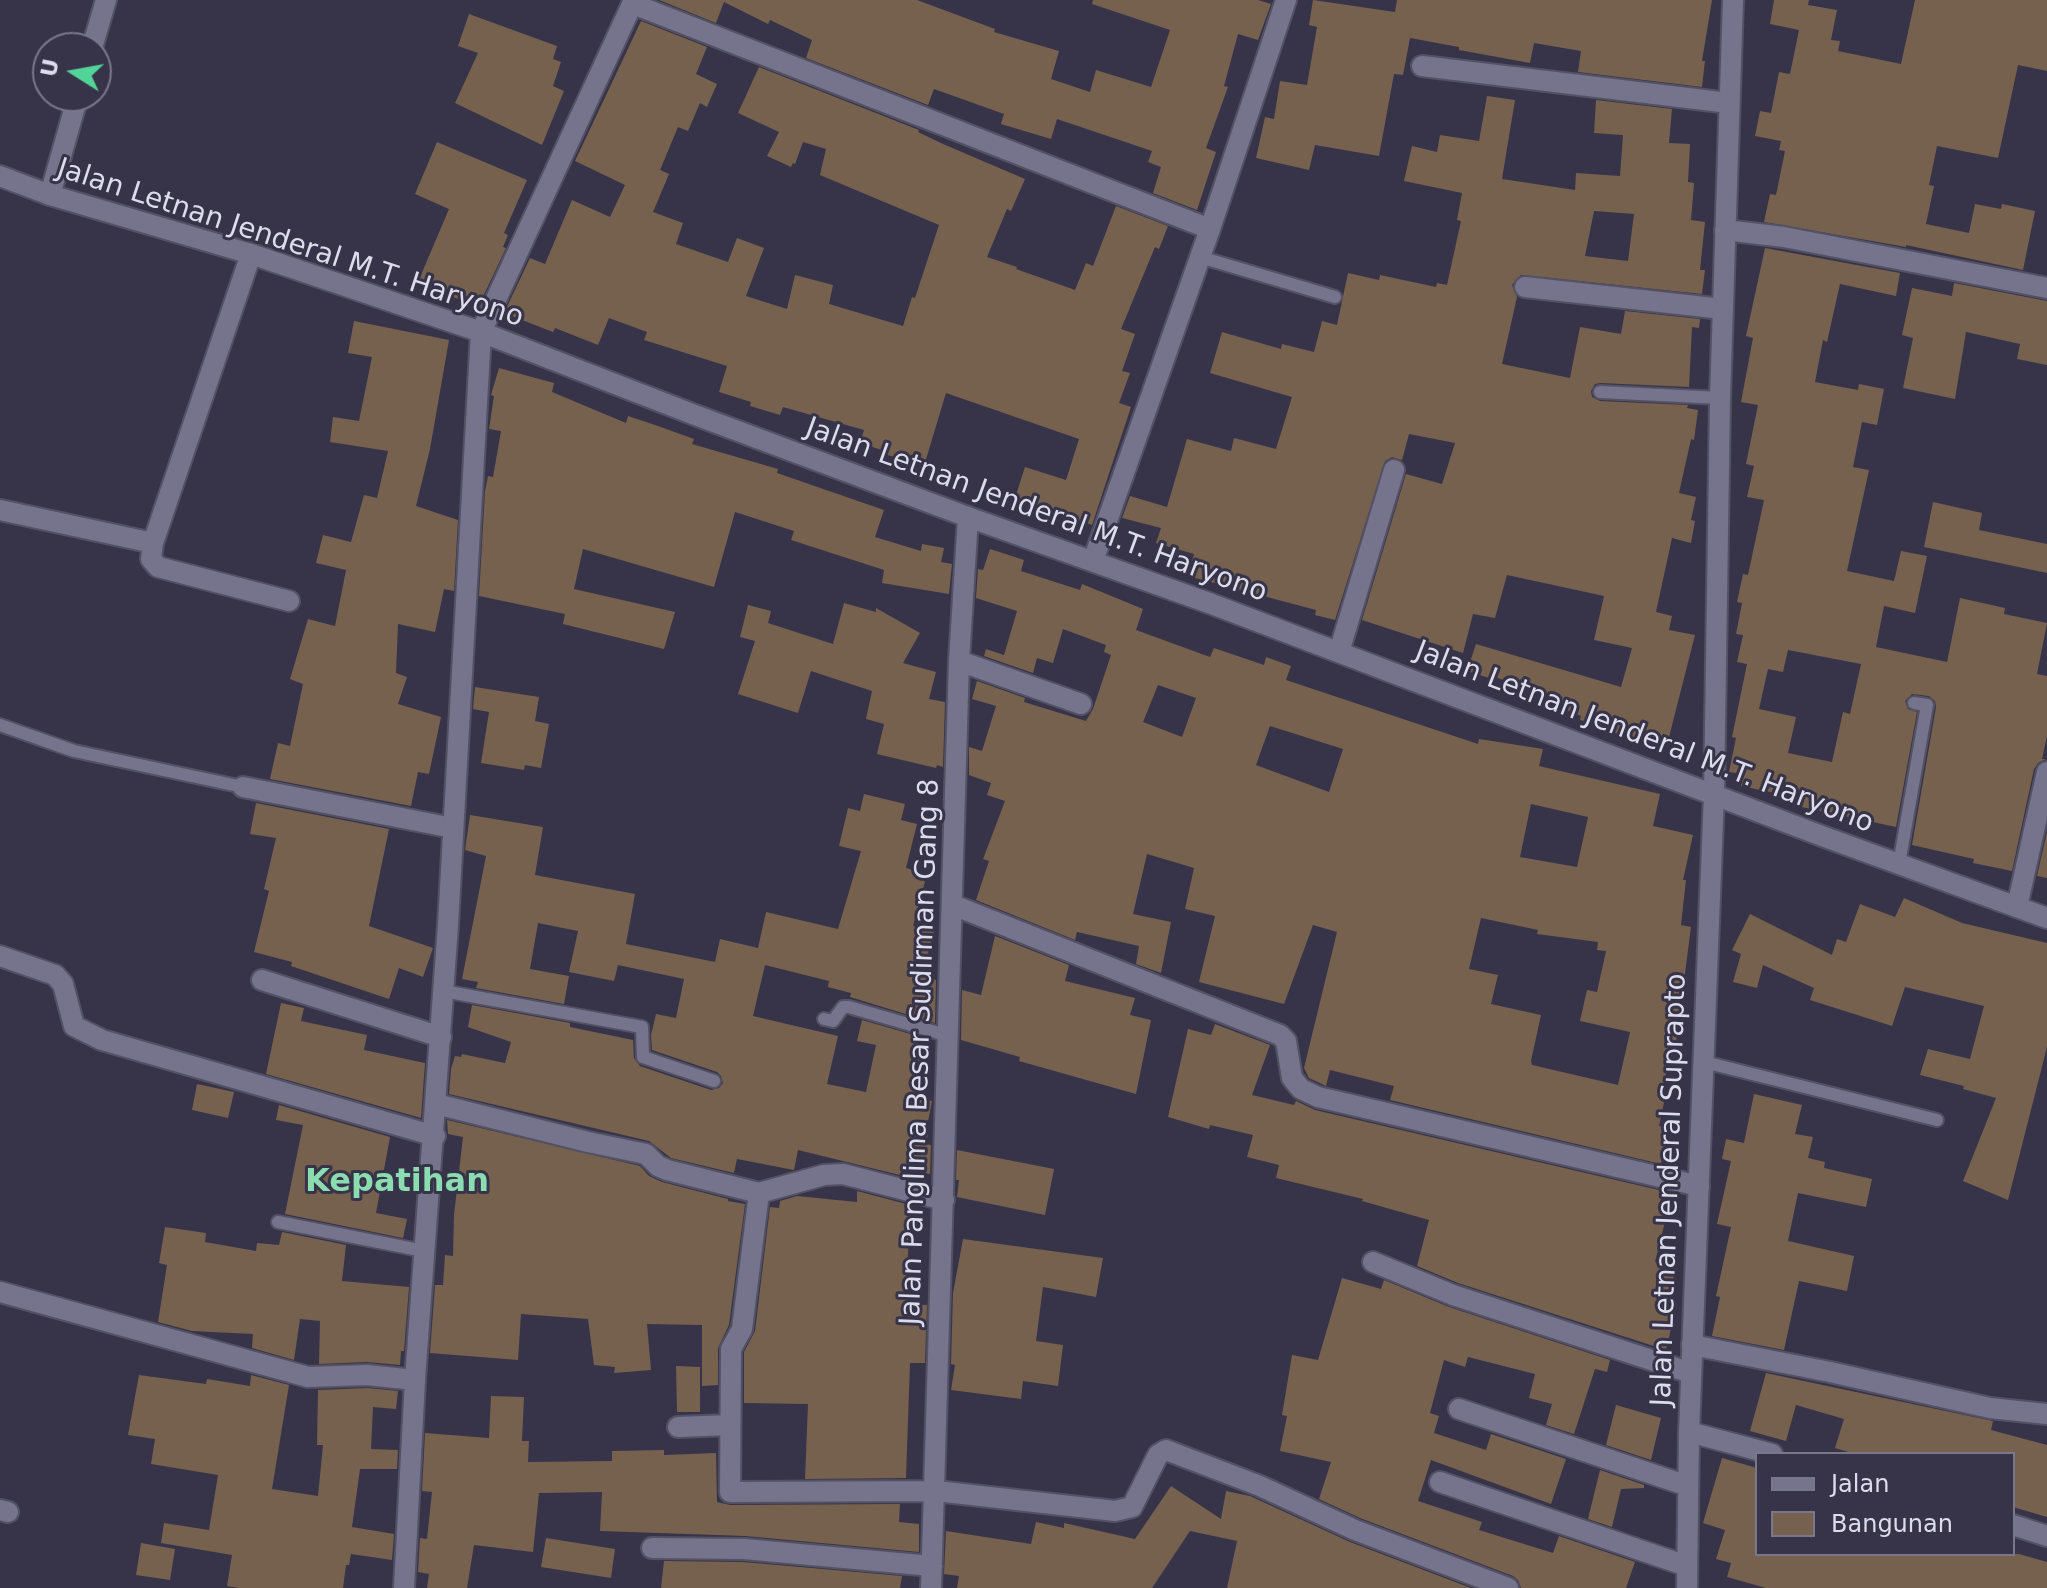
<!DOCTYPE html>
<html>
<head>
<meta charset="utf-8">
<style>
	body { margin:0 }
	#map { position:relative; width:2047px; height:1588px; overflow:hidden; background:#37344a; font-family:"DejaVu Sans",sans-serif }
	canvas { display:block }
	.legend { position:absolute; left:1755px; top:1452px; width:260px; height:104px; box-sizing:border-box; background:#37344a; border:2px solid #79778a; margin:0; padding:10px 14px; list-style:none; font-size:24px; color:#dddcea }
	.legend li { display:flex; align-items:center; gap:16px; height:40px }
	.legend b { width:40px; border:2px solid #79778a }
	.north { position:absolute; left:32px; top:32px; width:80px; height:80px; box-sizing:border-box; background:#37344a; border:2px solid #79778a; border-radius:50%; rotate:281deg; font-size:22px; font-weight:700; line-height:32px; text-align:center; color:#dddcea }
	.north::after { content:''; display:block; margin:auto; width:28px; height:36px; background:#52d397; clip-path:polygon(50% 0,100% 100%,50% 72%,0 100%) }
</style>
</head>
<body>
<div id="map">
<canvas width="2047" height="1588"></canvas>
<ul class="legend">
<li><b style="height:10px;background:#76738c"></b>Jalan</li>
<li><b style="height:22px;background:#75614e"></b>Bangunan</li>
</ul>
<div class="north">U</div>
</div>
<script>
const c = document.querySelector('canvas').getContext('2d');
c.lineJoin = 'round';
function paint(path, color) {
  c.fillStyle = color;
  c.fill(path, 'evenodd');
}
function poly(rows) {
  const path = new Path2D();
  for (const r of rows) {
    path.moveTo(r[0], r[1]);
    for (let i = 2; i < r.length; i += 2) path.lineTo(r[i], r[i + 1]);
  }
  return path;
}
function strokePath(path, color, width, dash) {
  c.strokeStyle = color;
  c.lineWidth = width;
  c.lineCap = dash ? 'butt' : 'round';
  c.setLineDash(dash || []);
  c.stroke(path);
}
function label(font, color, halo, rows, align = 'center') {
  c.font = font + ' "DejaVu Sans",sans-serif';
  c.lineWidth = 6;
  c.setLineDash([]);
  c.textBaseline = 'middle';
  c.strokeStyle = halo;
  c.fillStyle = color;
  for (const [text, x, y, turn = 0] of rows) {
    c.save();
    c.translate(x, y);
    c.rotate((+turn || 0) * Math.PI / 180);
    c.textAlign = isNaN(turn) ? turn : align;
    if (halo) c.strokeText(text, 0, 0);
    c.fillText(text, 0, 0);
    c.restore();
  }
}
paint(poly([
	[659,0,917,0,995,29,994,32,1059,51,1051,79,1090,92,1096,70,1151,87,1170,30,1092,4,1093,0,1258,0,1271,4,1258,40,1238,34,1224,86,1228,87,1206,148,1216,152,1197,210,1153,193,1161,167,1148,162,1152,151,1057,119,1051,139,1001,124,1004,114,934,89,928,105,806,58,812,40,770,20,768,24,724,2,716,23],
	[1313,0,1395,12,1397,0,1712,0,1702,61,1705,61,1702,87,1578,72,1581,51,1534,43,1530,63,1459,50,1459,47,1410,38,1403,75,1394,74,1379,156,1315,145,1309,170,1256,158,1265,117,1274,119,1280,81,1307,85,1317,27,1309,25],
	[1774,0,1809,0,1808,5,1837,10,1831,40,1840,41,1838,51,1901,64,1915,0,2047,0,2047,71,2018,65,1998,158,1937,146,1929,185,1934,186,1926,224,1969,233,1975,204,2001,209,2002,204,2035,211,2023,270,1906,245,1906,247,1764,222,1770,194,1776,195,1785,151,1779,150,1781,141,1755,136,1760,111,1771,113,1779,72,1790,74,1799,30,1770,24],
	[469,14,557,46,553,59,561,62,553,86,564,91,542,145,455,103,478,53,458,46],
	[641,21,707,47,696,74,717,84,707,107,700,103,688,131,678,127,660,170,669,174,653,212,683,223,676,244,728,262,737,238,764,248,746,296,787,309,795,275,833,285,829,304,903,326,912,297,915,298,939,225,820,175,826,149,803,142,795,164,793,163,791,167,767,156,779,132,738,113,759,67,919,130,918,132,943,144,1025,179,1011,211,1007,209,987,257,1017,267,1016,269,1075,290,1086,263,1093,266,1116,206,1168,226,1159,249,1155,247,1121,329,1135,334,1122,371,1130,373,1119,403,1131,407,1092,525,1015,498,1025,467,1066,480,1079,439,946,393,924,466,881,453,882,450,860,443,864,430,783,407,780,415,750,406,751,402,719,392,727,366,644,340,647,332,609,318,598,345,555,328,553,332,504,313,530,258,545,264,572,200,610,217,625,185,575,161],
	[1487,96,1515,100,1502,179,1575,190,1576,173,1620,176,1623,135,1594,133,1596,100,1672,109,1669,143,1690,144,1688,182,1694,183,1691,220,1705,222,1700,270,1705,270,1702,294,1521,275,1512,285,1517,297,1502,364,1570,378,1580,327,1621,334,1625,311,1700,319,1699,328,1692,327,1689,387,1600,383,1595,384,1591,391,1592,397,1600,401,1688,405,1687,408,1698,410,1694,440,1691,439,1679,493,1696,497,1691,520,1695,521,1691,543,1672,538,1656,612,1672,616,1669,630,1695,635,1668,741,1644,735,1643,741,1609,731,1610,729,1580,720,1581,716,1554,705,1556,700,1490,675,1489,678,1467,671,1476,644,1621,687,1632,648,1594,640,1604,596,1507,575,1495,618,1473,614,1463,653,1362,620,1406,474,1442,484,1455,443,1409,434,1402,460,1392,457,1385,461,1335,620,1315,615,1316,610,1188,576,1194,554,1156,543,1161,528,1122,518,1130,496,1167,507,1187,439,1231,451,1234,438,1276,449,1292,397,1210,373,1222,332,1281,349,1282,344,1314,352,1322,321,1337,325,1348,273,1379,280,1380,275,1436,287,1437,283,1447,285,1461,221,1457,220,1462,193,1404,181,1412,146,1437,152,1440,135,1479,141],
	[1594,211,1634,214,1628,261,1585,256],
	[437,142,527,180,504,233,508,235,503,247,506,248,480,303,474,300,472,305,418,282,449,209,415,194],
	[1765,248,1900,273,1896,296,1840,284,1827,342,1823,340,1815,382,1858,390,1859,384,1884,389,1877,425,1862,422,1853,467,1869,470,1847,571,1894,581,1901,551,1927,556,1915,613,1884,606,1876,647,1947,662,1960,598,2005,608,2004,614,2047,623,2037,674,2047,676,2047,736,2042,759,2046,759,2038,763,2034,769,2012,871,1973,863,1974,859,1912,845,1936,707,1935,701,1929,696,1912,694,1905,701,1908,709,1917,712,1896,827,1802,807,1804,799,1741,786,1743,774,1729,772,1736,738,1732,737,1747,664,1737,662,1743,635,1736,634,1742,603,1737,602,1743,574,1748,575,1764,500,1747,497,1754,466,1746,464,1758,405,1741,402,1753,338,1746,336],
	[1788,650,1861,664,1850,714,1843,712,1832,762,1788,753,1796,717,1759,709,1768,669,1783,672],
	[1954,283,2047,301,2047,365,2017,359,2020,344,1966,332,1955,399,1903,388,1913,338,1902,335,1912,288,1952,296],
	[354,321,449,340,430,449,416,506,458,520,454,591,444,589,435,632,398,624,396,673,407,677,398,704,441,717,429,774,418,772,411,806,270,779,278,743,290,746,303,684,290,679,308,619,335,626,346,570,316,563,323,535,351,542,364,495,377,498,388,451,330,442,333,417,359,421,372,357,348,353],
	[499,368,554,383,552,392,626,423,628,416,658,426,694,439,692,444,778,469,777,473,884,510,875,537,921,551,922,544,944,548,941,562,952,564,949,594,882,583,884,570,791,540,794,531,735,512,714,587,583,549,574,589,675,612,664,649,563,624,565,614,479,596,485,491,488,476,493,477,501,431,489,429,494,396,491,395],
	[1933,502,1982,513,1979,530,2047,544,2047,573,1924,547],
	[990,549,1024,560,1021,571,1080,590,1082,584,1143,609,1136,630,1210,657,1214,648,1264,665,1266,657,1291,666,1286,680,1478,744,1479,739,1543,749,1539,766,1660,794,1653,826,1693,835,1683,880,1686,880,1681,925,1691,927,1676,1043,1673,1043,1662,1092,1666,1093,1659,1126,1669,1128,1661,1164,1390,1100,1394,1086,1330,1070,1326,1086,1309,1078,1304,1068,1337,932,1313,925,1284,1004,1199,982,1215,916,1185,909,1194,868,1147,854,1133,914,1171,922,1161,973,1136,964,1139,946,1077,932,1075,940,976,900,989,861,983,859,1005,801,987,795,991,783,969,775,969,747,982,751,996,706,972,699,977,681,1025,698,1024,702,1086,721,1093,709,1111,655,1104,652,1106,645,1063,629,1053,663,1037,658,1033,673,984,656,986,649,1004,655,1017,611,976,598,978,569,983,570],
	[1158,685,1196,698,1182,737,1143,722],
	[1270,726,1343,749,1329,792,1256,765],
	[1531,804,1588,817,1577,867,1520,857],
	[1481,918,1538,930,1537,934,1598,942,1597,950,1606,951,1597,992,1587,990,1580,1021,1630,1032,1618,1085,1532,1065,1531,1061,1541,1015,1491,1004,1498,975,1469,969],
	[844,603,876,612,876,608,920,633,903,663,936,672,929,699,945,702,943,767,937,765,936,768,877,754,884,724,866,719,872,691,811,671,798,713,738,694,755,641,740,637,748,605,771,611,768,623,833,644],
	[475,687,539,697,535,721,549,724,541,768,525,765,524,770,481,763,489,712,473,709],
	[864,794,905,804,901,820,917,824,906,868,927,874,913,926,934,931,922,976,936,980,935,1023,850,997,851,993,828,987,829,981,765,965,753,1016,838,1036,827,1084,866,1092,876,1045,857,1041,862,1020,931,1040,919,1098,932,1101,926,1132,928,1133,926,1144,931,1145,930,1174,913,1171,912,1178,798,1150,794,1170,737,1159,734,1173,671,1158,649,1141,449,1094,451,1069,455,1056,461,1057,462,1054,505,1063,511,1042,468,1027,472,1005,570,1023,570,1027,633,1040,634,1058,640,1066,711,1090,719,1088,723,1083,721,1076,717,1072,652,1050,651,1035,656,1014,676,1018,684,979,618,965,614,981,569,972,578,931,538,923,530,969,569,976,564,1004,476,988,478,982,462,979,486,856,465,850,470,815,543,827,535,875,635,894,626,944,715,962,720,939,758,948,766,912,838,929,861,851,839,846,848,808,860,811],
	[256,803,389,829,369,926,433,948,423,977,399,968,389,999,291,966,292,962,254,952,269,891,264,889,276,838,250,834],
	[2047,832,2047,878,2037,876],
	[1904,898,1962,923,2047,943,2047,1047,2008,1200,1963,1181,1996,1098,1963,1089,1964,1086,1920,1075,1928,1049,1970,1059,1984,1006,1905,987,1892,1026,1810,1000,1814,988,1763,965,1757,988,1733,982,1741,954,1732,950,1750,914,1832,955,1837,939,1846,942,1860,904,1895,917],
	[995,936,1069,965,1065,981,1135,998,1130,1015,1151,1020,1136,1094,1019,1061,1020,1057,961,1040,962,990,981,995],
	[281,1003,304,1008,301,1021,367,1035,364,1050,425,1063,421,1118,266,1074],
	[1215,1024,1270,1045,1252,1095,1294,1105,1296,1101,1315,1110,1663,1191,1659,1207,1668,1210,1655,1262,1676,1268,1667,1305,1676,1307,1666,1350,1458,1283,1417,1266,1429,1220,1362,1201,1363,1199,1276,1178,1279,1165,1247,1157,1253,1135,1210,1125,1209,1129,1168,1117,1188,1029,1211,1035],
	[197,1084,234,1092,228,1118,192,1110],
	[1754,1094,1802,1105,1795,1134,1813,1137,1808,1158,1825,1162,1824,1168,1872,1179,1866,1207,1798,1193,1788,1241,1854,1256,1847,1291,1799,1281,1784,1350,1712,1336,1720,1297,1716,1296,1731,1227,1717,1224,1731,1161,1722,1159,1726,1139,1744,1143],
	[279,1105,390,1137,376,1213,407,1219,403,1238,285,1214,303,1125,276,1120],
	[447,1120,640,1166,649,1176,662,1182,728,1199,728,1201,745,1204,729,1325,718,1348,718,1385,702,1386,702,1325,647,1324,651,1370,614,1373,615,1367,594,1365,588,1319,521,1314,518,1360,430,1353,435,1285,443,1285,445,1255,453,1256,454,1215,463,1137,448,1134],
	[957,1150,1054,1169,1045,1215,957,1197,959,1180,956,1180],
	[857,1191,910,1205,906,1304,927,1305,925,1363,910,1363,906,1478,805,1479,808,1404,744,1403,744,1352,755,1331,770,1207,779,1208,780,1201,797,1196,857,1202],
	[165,1227,206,1233,205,1242,256,1251,257,1243,279,1245,282,1232,346,1245,342,1281,409,1287,404,1351,401,1351,400,1365,367,1362,319,1364,320,1321,300,1319,294,1360,252,1348,253,1334,192,1331,158,1322,167,1265,159,1263],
	[963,1239,1103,1258,1096,1297,1043,1287,1036,1341,1063,1345,1058,1386,1023,1381,1021,1399,951,1390,955,1365,951,1364,953,1293],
	[1342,1278,1381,1289,1384,1280,1449,1307,1610,1360,1607,1372,1595,1369,1574,1434,1546,1425,1552,1404,1529,1398,1535,1374,1468,1357,1465,1367,1444,1360,1430,1413,1439,1416,1434,1433,1486,1450,1491,1434,1566,1459,1551,1504,1431,1460,1418,1501,1482,1522,1479,1530,1553,1553,1559,1536,1635,1562,1626,1588,1521,1588,1518,1580,1513,1576,1360,1518,1319,1499,1331,1462,1280,1451,1287,1416,1282,1415,1292,1355,1318,1360],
	[676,1366,700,1367,700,1412,677,1412],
	[1766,1373,1993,1421,1991,1430,2047,1445,2047,1517,2013,1507,2013,1454,1855,1454,1835,1448,1844,1419,1796,1405,1786,1441,1750,1431],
	[139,1375,206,1384,207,1379,250,1386,251,1375,289,1385,272,1489,318,1496,323,1445,317,1445,318,1390,367,1388,398,1391,396,1409,373,1407,371,1449,398,1450,397,1469,360,1469,352,1527,394,1534,392,1560,351,1554,349,1565,346,1565,343,1588,239,1588,227,1586,232,1555,161,1543,164,1523,209,1530,218,1475,151,1464,155,1439,128,1435],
	[491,1396,524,1397,522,1441,529,1441,528,1462,612,1461,612,1451,664,1450,664,1455,716,1453,717,1502,730,1505,900,1504,899,1522,919,1524,919,1552,745,1536,600,1531,602,1492,539,1493,533,1552,474,1545,467,1588,427,1588,429,1574,418,1572,420,1538,427,1539,432,1492,422,1491,425,1433,489,1438],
	[1616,1405,1661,1418,1651,1460,1606,1445],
	[1722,1458,1757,1468,1757,1554,2019,1554,2047,1562,2047,1588,1766,1588,1727,1577,1731,1563,1716,1559,1725,1530,1703,1523],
	[1600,1470,1644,1485,1644,1488,1621,1489,1612,1527,1588,1519],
	[1171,1486,1221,1519,1226,1491,1250,1496,1350,1542,1471,1588,1227,1588,1237,1541,1190,1531,1152,1588,957,1588,959,1576,944,1574,946,1531,1031,1544,1036,1522,1064,1528,1064,1523,1135,1539],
	[546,1538,615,1549,611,1578,541,1567],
	[141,1543,175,1549,170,1580,136,1575],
	[664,1561,743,1562,902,1576,900,1588,661,1588]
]), '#75614e');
const service = poly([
	[1200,257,1335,297],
	[1600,392,1720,398],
	[0,725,74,751,243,787],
	[1899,864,1927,705,1914,703],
	[443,991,642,1027,643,1057,714,1081],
	[824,1019,833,1021,843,1007,849,1007,949,1036],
	[1704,1062,1937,1120],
	[278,1222,424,1251]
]);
const minor = poly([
	[633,4,1210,229],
	[92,48,106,0],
	[1422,66,1729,103],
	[50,195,78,96],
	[1725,230,1784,237,2047,288],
	[1525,287,1723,309],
	[0,510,153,543,251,254],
	[153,543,151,559,158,567,289,601],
	[1093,561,1210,229,1286,0],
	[1339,652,1394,470],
	[959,661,1081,704],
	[243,787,453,828],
	[953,905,1280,1035,1286,1041,1292,1078,1301,1089,1318,1097,1699,1186],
	[2017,907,2047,772],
	[0,956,55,975,63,984,74,1026,102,1040,435,1136],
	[262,980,441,1037],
	[436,1104,588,1142,646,1154,658,1166,667,1170,759,1193,824,1175,843,1174,944,1200],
	[759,1193,742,1329,731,1349,730,1492,936,1491,1115,1511,1132,1507,1158,1455,1166,1450,1260,1486,1355,1530,1508,1588],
	[1373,1262,1453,1295,1691,1373],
	[0,1292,308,1377,367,1375,415,1380],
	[1692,1345,1830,1372,1990,1408,2047,1414],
	[1459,1409,1688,1486],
	[678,1427,730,1425],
	[1689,1432,1772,1454],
	[1440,1482,1687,1566],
	[0,1510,8,1512],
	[2013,1525,2047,1536],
	[652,1548,744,1549,932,1566],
	[931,1588,959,661,968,517]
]);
const tertiary = poly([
	[1714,794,1720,398,1733,0],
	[404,1588,415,1380,448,925,481,332,634,0]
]);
const secondary = poly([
	[0,176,50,195,251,254,481,332,695,415,968,517,1209,603,1822,836,2047,918],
	[1687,1588,1689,1432,1714,794]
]);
strokePath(service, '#535164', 16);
strokePath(minor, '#535164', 24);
strokePath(tertiary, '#535164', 24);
strokePath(secondary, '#535164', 24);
strokePath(service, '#76738c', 12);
strokePath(minor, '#76738c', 20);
strokePath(tertiary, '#76738c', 20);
strokePath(secondary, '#76738c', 20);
label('28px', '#dddcea', '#37344a', [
	["Jalan Letnan Jenderal M.T. Haryono",290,244,18],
	["Jalan Letnan Jenderal M.T. Haryono",1036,511,20],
	["Jalan Letnan Jenderal M.T. Haryono",1644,738,21],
	["Jalan Panglima Besar Sudirman Gang 8",921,1052,-88],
	["Jalan Letnan Jenderal Suprapto",1670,1190,-88]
]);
label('bold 32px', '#8cdcb1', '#37344a', [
	["Kepatihan",397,1183]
]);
</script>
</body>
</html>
